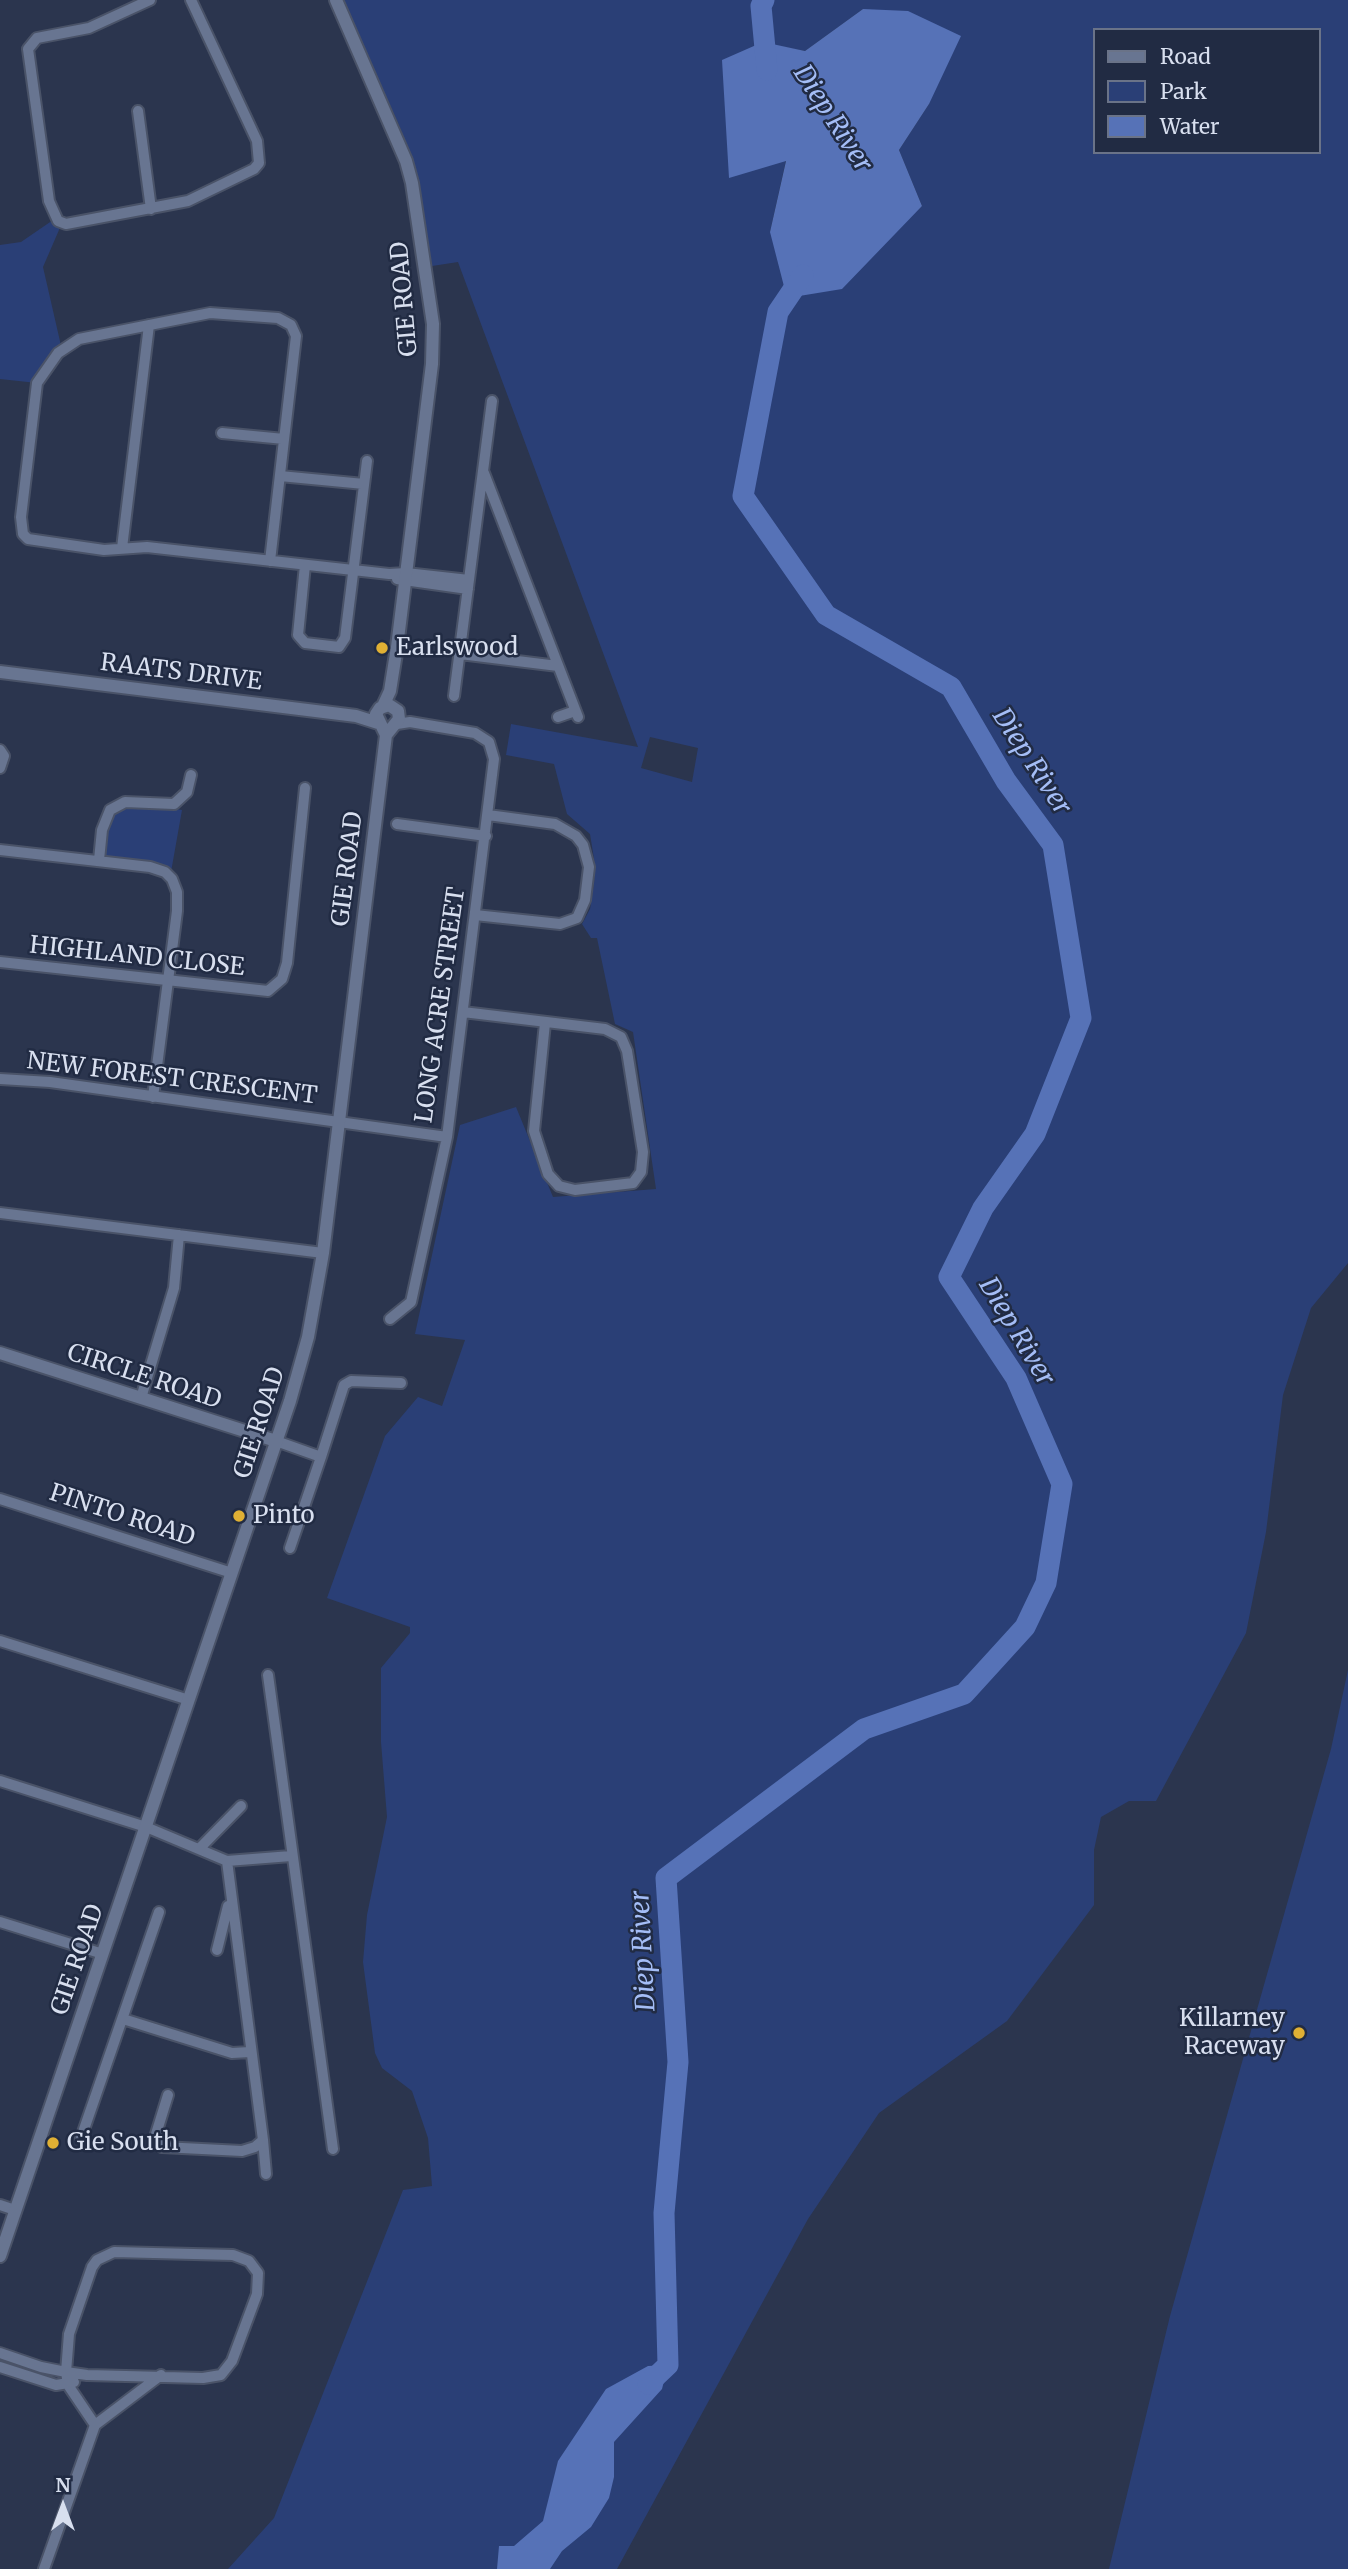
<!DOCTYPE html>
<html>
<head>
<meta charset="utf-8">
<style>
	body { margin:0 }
	#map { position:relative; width:1348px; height:2569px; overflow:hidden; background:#2b354e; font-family:Merriweather,serif }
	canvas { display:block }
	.legend { position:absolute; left:1093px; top:28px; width:228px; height:126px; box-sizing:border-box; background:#212b43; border:2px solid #6a7388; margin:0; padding:9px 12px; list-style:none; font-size:21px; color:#d8dfef }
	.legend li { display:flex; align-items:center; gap:14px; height:35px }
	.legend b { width:35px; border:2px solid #6a7388 }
	.north { position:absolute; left:28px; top:2471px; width:70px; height:70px; -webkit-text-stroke:5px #212b43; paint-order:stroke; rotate:0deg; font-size:19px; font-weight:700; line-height:28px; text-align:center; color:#d8dfef }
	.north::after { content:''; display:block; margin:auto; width:24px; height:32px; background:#d8dfef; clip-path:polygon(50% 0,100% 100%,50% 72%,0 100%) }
</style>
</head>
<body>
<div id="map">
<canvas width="1348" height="2569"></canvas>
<ul class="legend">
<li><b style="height:9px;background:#687591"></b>Road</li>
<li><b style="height:19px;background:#2a3f76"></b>Park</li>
<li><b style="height:19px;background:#5672b7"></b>Water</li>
</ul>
<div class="north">N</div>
</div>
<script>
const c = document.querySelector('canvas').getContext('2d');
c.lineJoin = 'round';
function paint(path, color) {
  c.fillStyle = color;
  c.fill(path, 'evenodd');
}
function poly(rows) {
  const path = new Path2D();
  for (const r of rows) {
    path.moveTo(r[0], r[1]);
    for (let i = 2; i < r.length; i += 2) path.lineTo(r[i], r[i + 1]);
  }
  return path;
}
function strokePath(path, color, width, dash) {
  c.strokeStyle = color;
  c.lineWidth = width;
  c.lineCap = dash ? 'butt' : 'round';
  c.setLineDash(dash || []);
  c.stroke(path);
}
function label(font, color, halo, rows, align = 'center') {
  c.font = font + ' Merriweather,serif';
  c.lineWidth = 5;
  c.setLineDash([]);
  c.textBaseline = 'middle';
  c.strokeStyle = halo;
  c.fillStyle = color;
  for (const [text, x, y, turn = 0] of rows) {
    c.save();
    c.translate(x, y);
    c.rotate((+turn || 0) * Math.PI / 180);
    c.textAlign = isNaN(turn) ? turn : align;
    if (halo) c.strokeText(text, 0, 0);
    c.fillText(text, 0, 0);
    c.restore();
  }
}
paint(poly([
	[342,0,1348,0,1348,1263,1311,1308,1283,1395,1266,1532,1246,1633,1156,1801,1129,1801,1101,1817,1094,1850,1094,1905,1007,2021,879,2113,808,2219,617,2569,228,2569,274,2518,403,2190,432,2186,428,2138,412,2091,382,2068,375,2053,363,1962,367,1915,387,1817,381,1742,381,1668,410,1633,410,1627,327,1598,385,1436,418,1397,442,1406,465,1340,415,1334,460,1125,516,1107,553,1197,656,1189,633,1032,615,1024,597,938,591,938,582,924,590,909,594,884,595,865,590,834,567,814,554,764,506,755,511,724,638,747,458,262,432,266,415,169,399,125],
	[863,9,929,104,899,150,922,206,895,231,770,232,786,160,729,177,763,43,805,51],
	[1094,30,1318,30,1318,152,1094,152],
	[650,737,698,748,692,782,641,768],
	[56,218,62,223,43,267,62,350,37,383,0,379,0,245,21,242],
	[128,802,182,810,171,872,100,860,106,821,116,808],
	[1348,1670,1348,2569,1109,2569,1170,2316,1331,1749]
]), '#2a3f76');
paint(poly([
	[863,9,908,11,961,36,929,104,899,150,922,206,842,289,787,298,770,232,786,161,729,178,722,60,763,42,805,51],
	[668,2365,662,2389,614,2442,614,2477,609,2498,591,2527,562,2551,550,2569,497,2569,499,2546,514,2546,543,2521,558,2461,606,2389,648,2366]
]), '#5672b7');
strokePath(poly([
	[764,0,761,6,767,70],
	[648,2384,668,2365,664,2213,678,2062,666,1878,864,1729,964,1694,1025,1627,1046,1583,1062,1484,1016,1378,949,1277,983,1208,1035,1134,1081,1018,1053,845,1006,781,951,687,826,615,743,496,778,312,803,275]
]), '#5672b7', 21);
const minor = poly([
	[150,0,89,28,37,38,28,49,49,201,58,221,66,224,188,201,254,169,259,163,257,141,191,0],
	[138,111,151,209],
	[222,433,284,439],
	[484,473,578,717],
	[280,476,364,484],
	[122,548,149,325],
	[270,561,296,336,291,325,278,318,210,313,79,339,58,353,37,383,21,517,23,534,28,539,104,550,147,547,389,574,406,573,469,580],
	[305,565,298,635,305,643,339,647,345,638,367,461],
	[397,579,468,589],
	[460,654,558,666],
	[454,696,492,401],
	[558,717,575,711],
	[0,750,4,756,0,768],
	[397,824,486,836],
	[0,850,150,867,165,872,172,879,177,892,177,911,153,1097],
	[99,860,102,830,110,810,125,802,174,804,187,792,191,775],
	[475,915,560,924,577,918,585,900,589,867,583,845,576,836,555,824,488,815],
	[0,962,268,991,282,979,287,963,305,788],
	[463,1012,605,1029,621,1037,627,1051,643,1152,641,1172,633,1183,575,1190,559,1186,548,1174,534,1131,545,1023],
	[0,1079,50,1082,447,1137],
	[0,1213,323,1253],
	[390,1319,411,1302,447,1137,494,759,489,742,475,733,410,722,397,724],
	[141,1398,174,1288,179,1235],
	[276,1441,321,1457,344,1385,351,1381,401,1383],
	[0,1499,232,1573],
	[290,1548,321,1457],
	[0,1641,189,1700],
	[268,1675,333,2149],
	[0,1781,146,1827,227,1861,291,1856],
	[199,1849,241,1806],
	[0,1922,103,1954],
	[217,1950,228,1906],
	[123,2019,232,2053,250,2052],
	[168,2095,156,2134,162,2147,242,2151,255,2147,263,2140,227,1861],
	[81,2138,159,1912],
	[263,2140,266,2174],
	[0,2205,15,2210],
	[0,2353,41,2367,66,2372,87,2375,203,2378,221,2375,232,2361,257,2294,258,2273,249,2261,233,2255,114,2252,97,2260,92,2267,69,2334,66,2372,68,2385,95,2425],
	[0,2367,56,2385,74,2382],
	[44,2569,95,2425,161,2375]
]);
const tertiary = poly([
	[336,0,406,161,412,183,433,324,432,364,397,647,390,691,383,706],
	[0,672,356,716,378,723],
	[0,1353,276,1441],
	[0,2256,290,1401,308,1337,323,1253,386,735,399,719,398,711,389,705,380,708,376,714,386,735]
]);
strokePath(minor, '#4a5368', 14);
strokePath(tertiary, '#4a5368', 16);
strokePath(minor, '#687591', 10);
strokePath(tertiary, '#687591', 12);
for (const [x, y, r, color] of [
	[382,648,7,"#e0b034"],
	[239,1516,7,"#e0b034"],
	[1299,2033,7,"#e0b034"],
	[53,2143,7,"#e0b034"]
]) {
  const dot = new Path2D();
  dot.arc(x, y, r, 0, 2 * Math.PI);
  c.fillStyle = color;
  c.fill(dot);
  strokePath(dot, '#212b43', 2.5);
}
label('24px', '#d8dfef', '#212b43', [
	["GIE ROAD",405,299,-95],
	["RAATS DRIVE",181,673,7],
	["GIE ROAD",348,869,-83],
	["HIGHLAND CLOSE",137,957,6],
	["LONG ACRE STREET",441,1005,-82],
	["NEW FOREST CRESCENT",172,1079,7],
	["CIRCLE ROAD",144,1377,18],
	["GIE ROAD",260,1423,-72],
	["PINTO ROAD",122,1516,18],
	["GIE ROAD",78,1960,-71]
]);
label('24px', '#d8dfef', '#212b43', [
	["Earlswood",396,648],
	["Pinto",253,1516],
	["Killarney",1285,2019,"right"],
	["Raceway",1285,2047,"right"],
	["Gie South",67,2143]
], 'left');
label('italic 26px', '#a4bdf6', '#212b43', [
	["Diep River",832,119,57],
	["Diep River",1031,762,57],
	["Diep River",1016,1332,59],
	["Diep River",644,1951,-93]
]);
</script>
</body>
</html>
